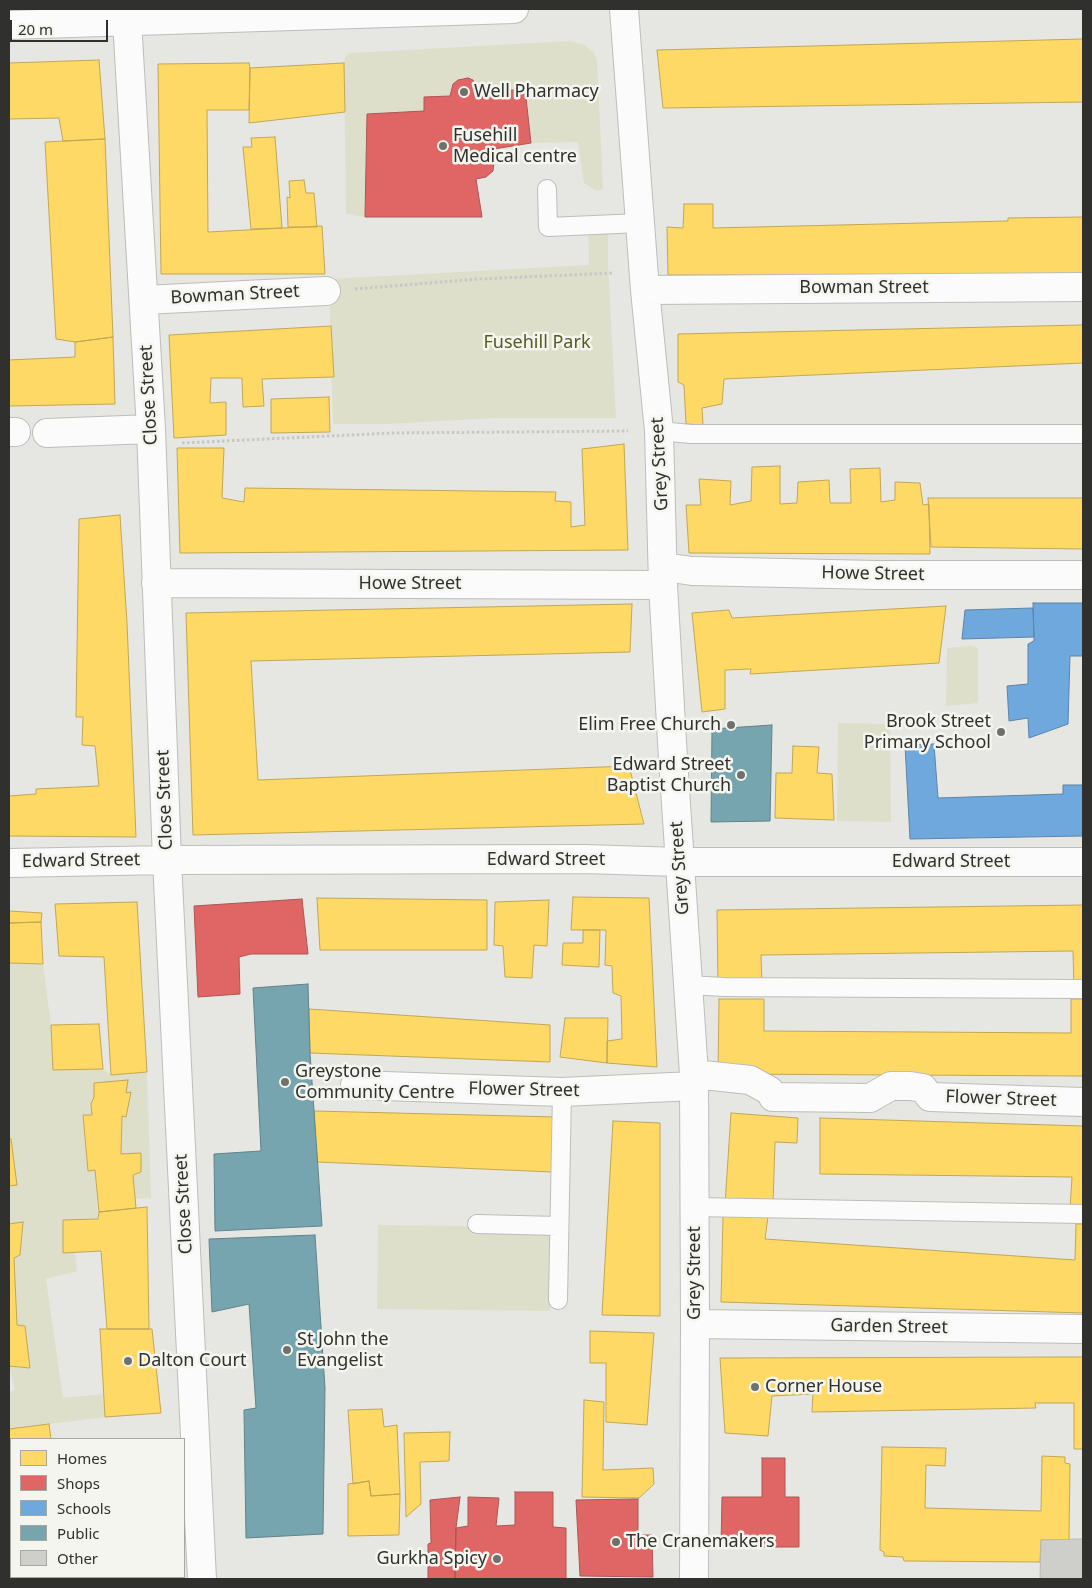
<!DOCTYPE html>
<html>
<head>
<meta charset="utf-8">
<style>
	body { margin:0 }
	#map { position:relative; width:1092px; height:1588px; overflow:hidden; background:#e6e7e2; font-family:"Noto Sans",sans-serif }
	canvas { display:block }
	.frame { position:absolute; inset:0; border:10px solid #30312e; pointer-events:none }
	.legend { position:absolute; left:10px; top:1438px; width:175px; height:140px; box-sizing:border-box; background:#f4f5ee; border:1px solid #a6a7a1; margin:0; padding:6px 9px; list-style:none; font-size:15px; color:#30312e }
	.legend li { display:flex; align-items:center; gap:10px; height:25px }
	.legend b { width:25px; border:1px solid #a6a7a1 }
	.scale { position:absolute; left:10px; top:20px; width:98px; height:22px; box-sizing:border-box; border:2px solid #30312e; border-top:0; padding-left:6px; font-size:15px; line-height:18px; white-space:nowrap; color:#30312e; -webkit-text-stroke:4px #f4f5ee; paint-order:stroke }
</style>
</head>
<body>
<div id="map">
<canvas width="1092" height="1588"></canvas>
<div class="frame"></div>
<ul class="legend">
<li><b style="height:14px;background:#ffd966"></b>Homes</li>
<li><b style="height:14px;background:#e06666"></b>Shops</li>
<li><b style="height:14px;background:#6fa8dc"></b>Schools</li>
<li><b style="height:14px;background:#76a5af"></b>Public</li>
<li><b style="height:14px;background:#cecfcb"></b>Other</li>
</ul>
<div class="scale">20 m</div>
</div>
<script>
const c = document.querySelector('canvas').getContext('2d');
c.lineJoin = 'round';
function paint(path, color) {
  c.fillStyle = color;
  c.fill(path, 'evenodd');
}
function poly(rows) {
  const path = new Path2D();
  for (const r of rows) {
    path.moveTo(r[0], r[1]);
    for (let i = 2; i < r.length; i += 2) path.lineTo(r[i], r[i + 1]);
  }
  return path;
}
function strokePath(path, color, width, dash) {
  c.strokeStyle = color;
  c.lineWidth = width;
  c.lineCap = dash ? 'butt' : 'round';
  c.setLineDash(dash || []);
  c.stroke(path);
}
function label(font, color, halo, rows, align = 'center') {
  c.font = font + ' "Noto Sans",sans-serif';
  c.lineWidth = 5;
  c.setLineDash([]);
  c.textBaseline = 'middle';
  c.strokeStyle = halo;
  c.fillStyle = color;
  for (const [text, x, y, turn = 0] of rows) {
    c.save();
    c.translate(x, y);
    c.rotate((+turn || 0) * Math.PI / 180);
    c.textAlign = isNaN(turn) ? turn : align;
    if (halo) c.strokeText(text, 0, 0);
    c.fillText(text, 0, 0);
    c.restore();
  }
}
paint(poly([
	[570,41,585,45,594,53,597,60,603,189,597,191,584,183,578,142,531,143,525,89,478,93,473,81,468,78,458,80,453,84,450,96,424,97,424,111,365,217,346,214,344,63,345,57,351,53],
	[608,218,608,264,616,418,494,418,385,424,333,424,329,279,589,265,588,220],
	[969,646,977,647,978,650,978,703,946,706,947,648],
	[838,723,890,724,891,822,837,821],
	[9,963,43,964,51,1025,53,1070,103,1069,111,1075,147,1072,151,1198,135,1199,133,1175,141,1172,141,1153,121,1154,122,1116,126,1117,127,1081,94,1083,94,1097,91,1104,92,1115,83,1115,88,1171,95,1170,98,1219,63,1221,63,1253,75,1252,77,1271,46,1279,63,1398,103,1394,105,1417,9,1429,9,1392,15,1390,9,1366,30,1368,25,1326,17,1325,14,1258,20,1255,23,1223,9,1224],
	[378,1225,551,1227,550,1311,377,1309]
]), '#dddfca');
const homes = poly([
	[1083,39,1083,102,663,108,657,50,1083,39],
	[99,60,105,139,63,141,59,118,9,119,9,63,99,60],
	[249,63,250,68,249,110,207,110,208,232,322,226,325,274,161,274,158,64,249,63],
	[344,63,345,112,249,123,250,68,344,63],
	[275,137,282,228,251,229,243,147,252,147,251,138,275,137],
	[105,139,113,337,75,342,56,339,45,142,105,139],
	[304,180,306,193,314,193,317,227,288,227,287,197,290,198,289,181,304,180],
	[684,204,713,204,713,228,1008,221,1008,218,1083,217,1083,275,668,275,667,227,683,228,684,204],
	[1083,325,1083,363,724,379,722,404,702,408,703,425,686,424,684,385,678,382,678,334,1083,325],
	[331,326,334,377,262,379,264,406,243,407,242,378,211,378,210,403,226,402,226,435,174,438,169,335,331,326],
	[113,337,115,404,9,406,9,360,75,357,75,342,113,337],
	[329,397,330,432,271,433,271,399,329,397],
	[624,444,628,550,180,553,177,448,224,448,222,498,244,502,245,488,556,492,555,501,571,502,571,527,585,525,582,449,624,444],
	[780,466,780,504,797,503,798,482,829,480,830,503,851,503,850,469,880,468,881,502,895,500,895,482,920,483,923,505,929,504,930,554,689,553,686,505,701,505,699,479,731,481,730,505,751,501,752,467,780,466],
	[928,498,1083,498,1083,549,931,547,928,498],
	[120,515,127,623,136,837,9,836,9,796,36,794,36,789,99,786,95,746,82,745,83,717,76,717,79,519,120,515],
	[632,604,630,652,251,661,258,780,629,766,644,824,193,835,186,613,632,604],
	[946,606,939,663,750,674,751,669,725,670,725,709,702,712,692,613,729,610,732,618,946,606],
	[793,746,819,747,817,773,832,774,834,820,775,818,776,773,792,773,793,746],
	[573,897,649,898,657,1067,607,1063,607,1041,622,1039,621,996,613,993,612,966,605,965,606,930,571,930,573,897],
	[317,898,487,900,487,950,320,950,317,898],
	[549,900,547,946,534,945,532,978,505,977,503,946,494,945,495,902,549,900],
	[137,902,147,1072,111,1075,104,957,59,956,55,904,137,902],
	[1083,905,1083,990,1074,991,1073,951,761,955,762,985,718,985,717,910,1083,905],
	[9,911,42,913,41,922,9,923,9,911],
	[41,922,43,964,9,963,9,923,41,922],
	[583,930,600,930,599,967,562,965,563,943,583,943,583,930],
	[719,999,764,999,764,1031,1071,1033,1071,999,1083,999,1083,1076,718,1074,719,999],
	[309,1009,550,1025,550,1062,310,1053,309,1009],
	[565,1018,608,1018,607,1063,560,1057,565,1018],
	[99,1024,103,1069,53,1070,51,1025,99,1024],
	[128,1080,126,1093,131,1092,126,1117,122,1116,121,1154,141,1153,141,1172,133,1175,136,1208,99,1212,95,1170,88,1171,83,1115,92,1115,91,1104,94,1097,94,1083,128,1080],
	[314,1111,556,1117,553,1172,317,1162,314,1111],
	[731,1113,798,1118,797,1143,775,1142,773,1204,725,1205,731,1113],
	[820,1118,1083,1126,1083,1210,1070,1209,1072,1177,820,1174,820,1118],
	[613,1121,660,1123,660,1316,602,1315,613,1121],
	[11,1139,17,1185,9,1186,9,1140,11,1139],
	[147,1207,149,1329,107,1329,101,1251,63,1253,63,1220,98,1219,99,1212,147,1207],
	[723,1216,768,1216,765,1239,1075,1260,1076,1224,1083,1224,1083,1313,721,1302,723,1216],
	[23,1222,20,1255,14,1258,17,1325,25,1326,30,1368,9,1366,9,1224,23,1222],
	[100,1329,152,1329,161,1413,105,1417,100,1329],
	[590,1331,654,1333,647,1425,606,1422,606,1363,590,1363,590,1331],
	[1083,1357,1083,1449,1074,1449,1074,1403,1035,1403,1036,1408,812,1412,813,1394,772,1396,768,1436,725,1433,720,1358,1083,1357],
	[584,1400,604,1402,603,1470,653,1468,654,1484,639,1498,582,1497,584,1400],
	[382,1409,384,1427,397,1425,400,1494,371,1496,369,1481,353,1484,348,1410,382,1409],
	[49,1424,51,1439,11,1439,11,1468,9,1468,9,1429,49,1424],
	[450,1432,449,1461,420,1462,421,1504,406,1517,404,1433,450,1432],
	[882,1447,946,1448,945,1466,926,1465,925,1508,1041,1511,1042,1456,1065,1457,1065,1463,1070,1464,1069,1540,1041,1540,1040,1562,904,1561,903,1557,884,1556,884,1552,880,1550,882,1447],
	[369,1481,371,1496,400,1494,399,1535,348,1536,348,1484,369,1481],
	[69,1577,135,1577,94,1579,69,1579,69,1577]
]);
paint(homes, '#ffd966');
strokePath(homes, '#c1a755', 1);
const shops = poly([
	[468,78,473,80,478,93,525,89,531,143,488,150,494,162,493,171,486,177,476,179,482,217,365,217,367,114,424,111,424,97,450,96,453,84,458,80,468,78],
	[302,899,308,954,251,954,239,957,240,994,198,997,194,906,302,899],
	[762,1458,785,1458,785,1497,799,1497,799,1547,721,1547,722,1497,762,1497,762,1458],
	[515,1492,553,1492,553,1527,566,1528,566,1579,455,1579,456,1528,468,1526,468,1497,499,1498,496,1526,515,1525,515,1492],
	[460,1497,456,1528,455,1579,428,1579,428,1544,431,1543,430,1500,460,1497],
	[638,1499,638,1535,652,1535,653,1577,580,1576,576,1500,638,1499]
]);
paint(shops, '#e06666');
strokePath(shops, '#ab5655', 1);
const schools = poly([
	[1033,603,1083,603,1083,656,1070,656,1068,724,1029,738,1028,718,1009,721,1007,686,1028,684,1028,644,1034,641,1034,637,1033,603],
	[1033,608,1034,637,962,639,965,610,1033,608],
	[934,744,938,798,1063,794,1063,785,1083,785,1083,836,910,839,905,745,934,744]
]);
paint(schools, '#6fa8dc');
strokePath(schools, '#5c84a8', 1);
const public = poly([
	[772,725,770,821,711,822,712,729,772,725],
	[308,984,310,1053,322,1226,215,1231,214,1154,261,1151,253,988,308,984],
	[315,1235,325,1388,323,1534,246,1538,244,1410,256,1408,249,1304,212,1312,209,1239,315,1235]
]);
paint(public, '#76a5af');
strokePath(public, '#618288', 1);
const building = poly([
	[1083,1539,1083,1579,1040,1579,1041,1540,1083,1539]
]);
paint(building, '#cecfcb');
strokePath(building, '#b9bab7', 1);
const lane = poly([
	[547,189,548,227,640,223],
	[659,431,691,434,1083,434],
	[688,985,724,987,1083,989],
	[694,1207,1083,1214],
	[477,1224,559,1226],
	[558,1300,562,1092]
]);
const street = poly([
	[624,9,645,290,659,431,663,585,673,759,694,1074,695,1324,694,1579],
	[127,20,151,429,167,860,202,1579],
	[645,290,1083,287],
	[144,300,326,291],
	[9,432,16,432],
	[47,433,151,429],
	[664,567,692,571,876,575,1083,575],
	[156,583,663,585],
	[9,863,167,860,584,859,679,862,1083,862],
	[694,1074,750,1080,770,1091,773,1097,870,1098,891,1086,910,1086,923,1088,930,1097,1083,1102],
	[355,1085,562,1092,694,1086],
	[695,1324,1083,1329],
	[26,1577,27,1579]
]);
const secondary = poly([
	[9,25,514,9]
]);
strokePath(lane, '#bdbdba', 20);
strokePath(street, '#bdbdba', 30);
strokePath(secondary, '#bdbdba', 30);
strokePath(poly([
	[355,289,478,279,614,273],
	[182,443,392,433,628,431]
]), '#c7c7c7', 3, [2.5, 2.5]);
strokePath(lane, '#fbfbfb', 18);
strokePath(street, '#fbfbfb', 28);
strokePath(secondary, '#fbfbfb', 28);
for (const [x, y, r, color] of [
	[464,92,5,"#70716d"],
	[443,146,5,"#70716d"],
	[731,725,5,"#70716d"],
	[1001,732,5,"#70716d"],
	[741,775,5,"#70716d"],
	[285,1082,5,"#70716d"],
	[287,1350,5,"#70716d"],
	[128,1361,5,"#70716d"],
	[755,1387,5,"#70716d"],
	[616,1542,5,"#70716d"],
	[497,1559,5,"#70716d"]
]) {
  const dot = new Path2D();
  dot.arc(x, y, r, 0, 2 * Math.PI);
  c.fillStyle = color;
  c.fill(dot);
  strokePath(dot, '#f4f5ee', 2);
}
label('18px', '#30312e', '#f4f5ee', [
	["Well Pharmacy",474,92],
	["Fusehill",453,136],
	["Medical centre",453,157],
	["Brook Street",991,722,"right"],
	["Primary School",991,743,"right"],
	["Elim Free Church",721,725,"right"],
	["Edward Street",731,765,"right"],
	["Baptist Church",731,786,"right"],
	["Greystone",295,1072],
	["Community Centre",295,1093],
	["St John the",297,1340],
	["Evangelist",297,1361],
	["Dalton Court",138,1361],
	["Corner House",765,1387],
	["The Cranemakers",626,1542],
	["Gurkha Spicy",487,1559,"right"]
], 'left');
label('18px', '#30312e', '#f4f5ee', [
	["Bowman Street",864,288],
	["Bowman Street",235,295,-3],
	["Close Street",149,395,-93],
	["Grey Street",660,464,-93],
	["Howe Street",873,574,1],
	["Howe Street",410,584],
	["Close Street",165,800,-92],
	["Edward Street",546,860],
	["Edward Street",81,861,-1],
	["Edward Street",951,862],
	["Grey Street",680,868,-94],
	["Flower Street",524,1090,1],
	["Flower Street",1001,1099,2],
	["Close Street",184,1204,-93],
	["Grey Street",695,1273,-90],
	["Garden Street",889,1327,1]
]);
label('18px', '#585b1e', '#f4f5ee', [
	["Fusehill Park",537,343]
]);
</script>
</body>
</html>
